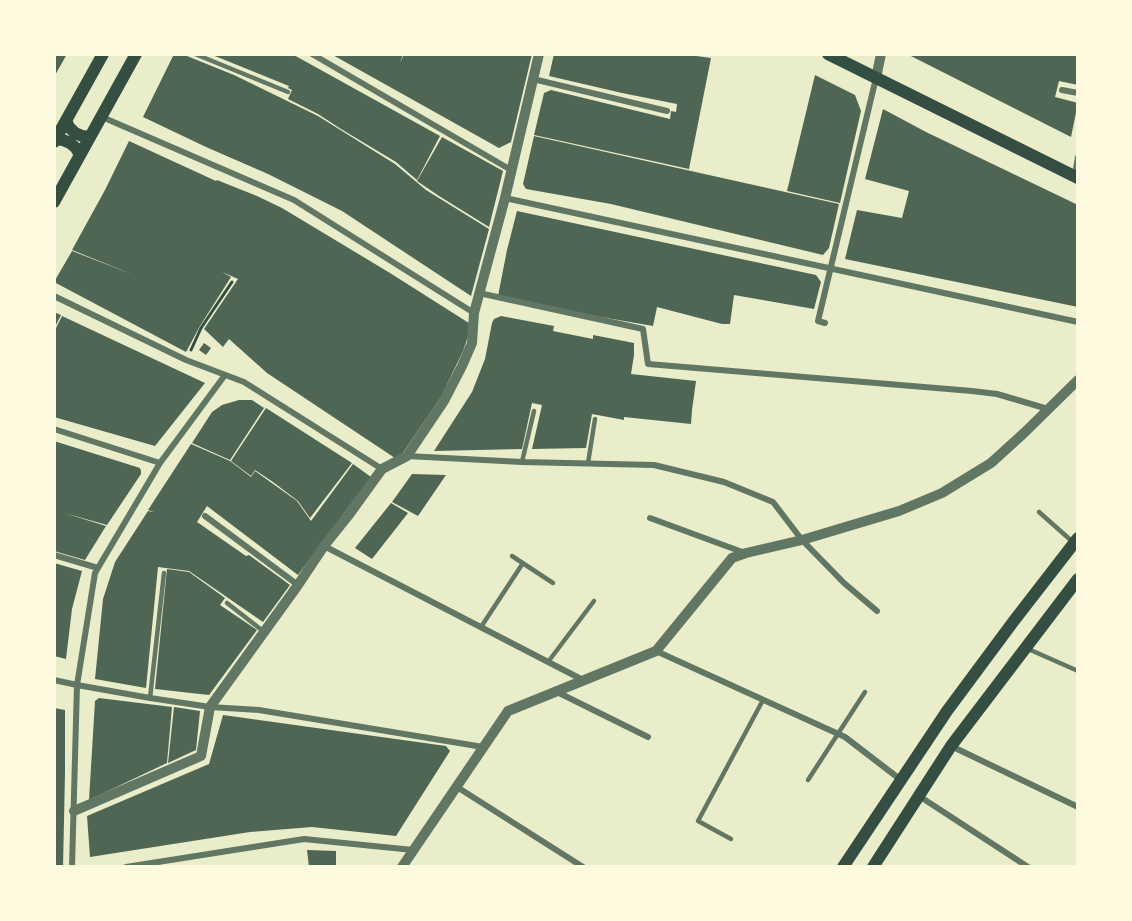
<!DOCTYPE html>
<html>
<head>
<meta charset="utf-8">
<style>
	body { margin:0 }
	#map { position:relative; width:1132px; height:921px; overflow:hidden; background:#e9edc9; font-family:Arial,sans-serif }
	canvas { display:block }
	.frame { position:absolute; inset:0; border:56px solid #fefae0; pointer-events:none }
</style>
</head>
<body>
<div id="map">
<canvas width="1132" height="921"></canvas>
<div class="frame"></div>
</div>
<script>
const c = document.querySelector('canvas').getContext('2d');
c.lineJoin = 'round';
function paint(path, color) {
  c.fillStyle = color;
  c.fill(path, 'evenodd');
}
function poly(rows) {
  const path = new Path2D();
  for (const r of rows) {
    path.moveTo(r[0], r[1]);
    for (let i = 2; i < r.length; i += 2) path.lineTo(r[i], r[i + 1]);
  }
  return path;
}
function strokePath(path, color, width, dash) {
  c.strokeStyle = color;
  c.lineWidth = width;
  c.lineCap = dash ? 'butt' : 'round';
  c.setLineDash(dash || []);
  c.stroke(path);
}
paint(poly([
	[54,54,67,54,54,77],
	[174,54,182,54,234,75,318,116,395,164,426,190,489,229,471,296,342,211,268,174,206,147,143,117],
	[210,54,292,54,440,136,417,180,396,162,341,129,318,114,288,99,292,90,288,88,289,86],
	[331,54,403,54,400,63,404,54,532,54,511,142,499,148],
	[554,54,682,54,711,58,689,169,534,135,544,93,551,90,670,119,671,111,676,112,677,104,622,93,549,76],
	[907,54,1078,54,1078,85,1059,81,1055,97,1078,103,1071,137],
	[815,75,855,95,861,111,840,203,787,191],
	[883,109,926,132,1078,205,1078,307,845,259,857,210,902,218,909,191,865,179],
	[534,136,839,204,829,248,823,255,611,204,526,189,523,184],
	[442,137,503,171,489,227,439,196,417,181],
	[129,141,216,181,217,180,257,196,282,208,390,273,472,325,463,351,441,397,398,460,267,373,229,339,223,347,204,329,238,279,222,272,231,277,200,326,186,352,54,282,72,251,134,275,72,250,105,190],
	[517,211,816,275,821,282,814,309,734,295,730,324,722,324,657,307,653,326,578,313,498,296,507,250],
	[54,312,61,315,54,329],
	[62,316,205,383,155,446,54,417,54,332],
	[501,316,554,326,553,331,593,339,593,335,634,343,634,355,631,374,696,381,692,410,691,424,624,417,624,420,592,414,586,448,532,449,542,405,532,403,522,449,434,451,472,392,485,359,492,323,494,319],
	[204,343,211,348,206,355,199,350],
	[239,400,252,400,264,408,230,460,192,443,212,412,222,405],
	[266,408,352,463,310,518,298,501,273,482,255,470,251,476,231,461],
	[54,441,140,468,141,471,141,474,107,525,64,513,106,526,85,560,54,551],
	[191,444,230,461,251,477,255,471,297,501,311,521,353,464,371,477,298,575,207,506,197,522,246,556,249,555,290,585,263,622,189,571,158,567,146,688,95,679,103,599,115,562,148,511,154,512,148,510],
	[412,474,446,475,418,516,392,502],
	[391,503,408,513,372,559,355,548],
	[54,563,82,571,72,609,66,659,54,656],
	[167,569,189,572,225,598,220,605,257,630,209,695,155,689],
	[99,698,172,707,167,763,89,800,95,701],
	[174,707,200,711,196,750,168,763],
	[54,708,65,710,65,773,63,867,54,867],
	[223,715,446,746,450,751,396,836,312,827,250,832,90,857,87,816,209,764],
	[307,850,336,851,336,867,309,867]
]), '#4f6655');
strokePath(poly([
	[191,350,201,328,232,282]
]), '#344e41', 3);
strokePath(poly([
	[195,54,288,92],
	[522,462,534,411],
	[588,463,595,419],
	[1039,512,1074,543],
	[512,556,553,583],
	[227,603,263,631],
	[481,627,523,563],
	[1026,648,1078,671],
	[548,662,594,601],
	[150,698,164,573],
	[808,780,865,692],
	[731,839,698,821,763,700]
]), '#617663', 4.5);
strokePath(poly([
	[312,54,511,170],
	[533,79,667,111],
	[1062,90,1078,93],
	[102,117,294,200,474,313],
	[1075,175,1078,157],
	[505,198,1078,322],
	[479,293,643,329,648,364,972,391,997,394,1048,409],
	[54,296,186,360,244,382,382,469],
	[825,323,818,321,876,78],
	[54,429,160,463],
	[407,456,522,462,654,465,724,482,773,502,802,540,844,583,877,611],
	[205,516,298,585],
	[650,518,745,553],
	[324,546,583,680],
	[54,555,98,568],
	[656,651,845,737,901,780],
	[54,680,77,685,150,698,210,707,259,710,483,747],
	[557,692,648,737],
	[951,746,1078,807],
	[457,787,583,867],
	[919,796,1028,867],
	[72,867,77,685,95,573,160,463,225,375],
	[126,867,304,839,413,850]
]), '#617663', 6);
strokePath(poly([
	[876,78,881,54],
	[74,811,201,756,210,707,298,585,324,546,348,516,382,469,407,456,444,401,462,366,472,343,474,313,505,198,539,54],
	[402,867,508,711,656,651,732,558,746,553,802,540,899,511,942,493,991,463,1024,433,1078,380]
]), '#617663', 10);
strokePath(poly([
	[828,54,1078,178],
	[66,120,69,127,75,133,82,136,90,137],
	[56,139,63,140,70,143,76,148,80,155],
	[54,142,103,54],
	[54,202,136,54],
	[843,867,947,711,1013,622,1078,538],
	[873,867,951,746,1078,579]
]), '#344e41', 12);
</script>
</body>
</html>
